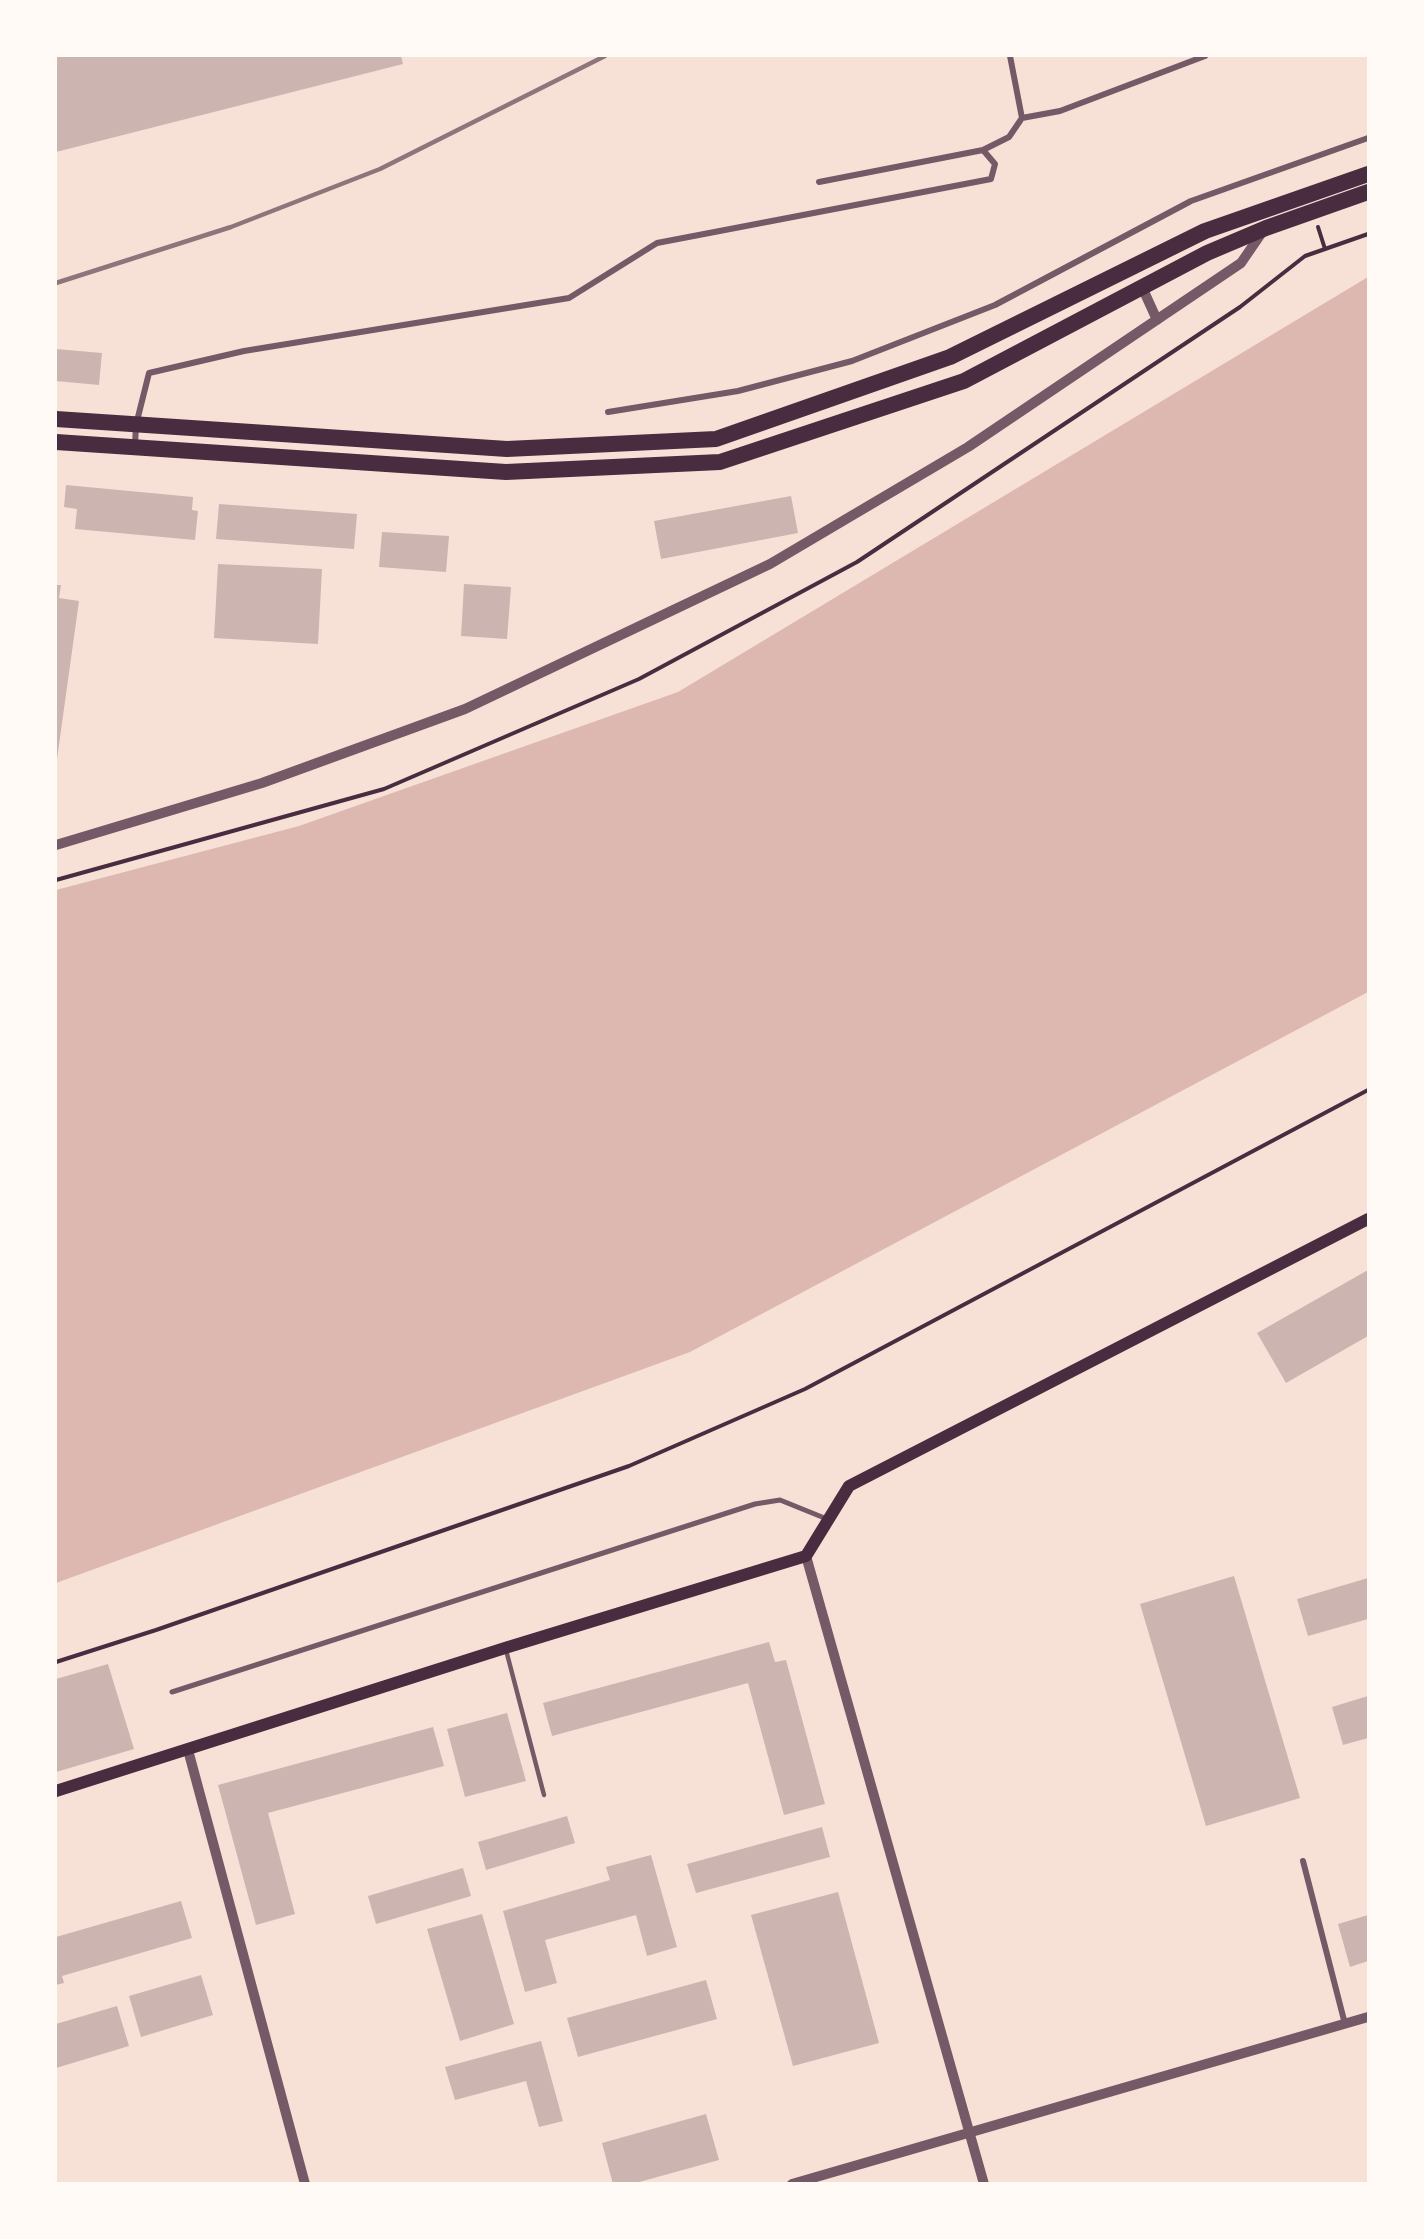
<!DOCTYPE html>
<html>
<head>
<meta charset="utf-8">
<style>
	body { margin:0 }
	#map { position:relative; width:1424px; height:2239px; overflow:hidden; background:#f7e1d7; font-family:Overpass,sans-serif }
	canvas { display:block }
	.frame { position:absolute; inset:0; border:57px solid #fffaf5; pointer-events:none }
</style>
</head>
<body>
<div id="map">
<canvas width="1424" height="2239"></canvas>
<div class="frame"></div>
</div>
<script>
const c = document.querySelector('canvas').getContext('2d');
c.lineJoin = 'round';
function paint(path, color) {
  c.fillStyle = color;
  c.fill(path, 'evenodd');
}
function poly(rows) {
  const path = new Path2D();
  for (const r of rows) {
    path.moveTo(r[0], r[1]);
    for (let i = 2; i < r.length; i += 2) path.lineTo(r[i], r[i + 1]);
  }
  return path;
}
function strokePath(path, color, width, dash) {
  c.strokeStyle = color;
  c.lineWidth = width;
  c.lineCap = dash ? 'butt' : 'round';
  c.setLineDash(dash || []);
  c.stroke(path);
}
paint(poly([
	[1368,277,1368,992,690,1352,56,1583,56,890,299,826,678,692]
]), '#dcb8b0');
paint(poly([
	[56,56,401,56,403,64,56,152],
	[56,349,102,353,99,385,56,381],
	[66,485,193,497,192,510,198,511,195,540,75,529,77,509,64,507],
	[791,496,798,533,661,559,654,521],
	[219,504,357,514,354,549,216,539],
	[382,532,449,536,446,572,379,567],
	[218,564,322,569,318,644,214,638],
	[464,584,511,587,507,639,461,636],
	[56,585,61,585,59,598,79,601,57,759],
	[1368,1270,1368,1336,1286,1383,1257,1333],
	[1234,1576,1300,1798,1206,1826,1140,1604],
	[1368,1578,1368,1619,1308,1636,1297,1599],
	[769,1642,775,1662,786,1660,825,1804,784,1815,748,1683,552,1736,543,1703],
	[108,1664,134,1749,56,1772,56,1679],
	[1368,1696,1368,1738,1343,1745,1332,1707],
	[507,1713,526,1781,465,1797,447,1729],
	[433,1727,444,1766,268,1813,295,1914,256,1925,218,1785],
	[567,1816,575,1843,486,1870,478,1842],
	[822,1827,830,1857,696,1893,687,1864],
	[651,1855,677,1947,647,1956,636,1915,545,1940,557,1983,525,1992,503,1911,610,1880,606,1867],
	[463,1868,471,1896,376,1924,368,1896],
	[838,1892,879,2043,793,2066,751,1915],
	[181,1901,192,1938,62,1976,64,1983,56,1985,56,1937],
	[482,1914,514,2024,460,2041,427,1929],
	[1368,1915,1368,1961,1350,1967,1338,1924],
	[201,1975,213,2015,141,2037,129,1996],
	[706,1980,717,2019,578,2057,567,2018],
	[117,2006,129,2046,56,2068,56,2024],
	[541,2041,563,2121,539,2127,526,2081,455,2100,445,2067],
	[706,2114,719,2160,632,2184,613,2184,602,2143]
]), '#ccb4b1');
strokePath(poly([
	[1318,227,1325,249],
	[56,880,384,789,639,679,857,562,1240,307,1305,256,1368,234],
	[56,1662,156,1630,629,1466,805,1389,1368,1090]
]), '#4a2c40', 4);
strokePath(poly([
	[506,1650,544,1795]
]), '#755966', 4.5);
strokePath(poly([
	[172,1692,755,1504,780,1500,827,1519]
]), '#755966', 5);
strokePath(poly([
	[1010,56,1022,118],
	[819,182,983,150,1009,137,1022,118,1060,111,1205,56],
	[608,412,738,391,852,361,995,305,1191,201,1368,138],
	[135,445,136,425,149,373,244,351,569,298,657,243,991,179,995,164,983,150],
	[1303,1861,1345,2024]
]), '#755966', 6);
strokePath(poly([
	[1142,287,1157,320],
	[56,845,262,783,465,709,770,564,968,447,1241,263,1263,231],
	[806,1556,984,2184],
	[188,1750,305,2184],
	[792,2184,1368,2017]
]), '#755966', 10);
strokePath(poly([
	[56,1791,505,1648,806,1556,849,1486,1368,1219]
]), '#4a2c40', 12);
strokePath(poly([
	[56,419,507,449,716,439,950,357,1205,231,1368,174],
	[56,442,506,472,720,462,964,381,1207,253,1266,228,1368,192]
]), '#4a2c40', 16);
strokePath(poly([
	[56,283,231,227,380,169,605,56]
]), '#8f747c', 4.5);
</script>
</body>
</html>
